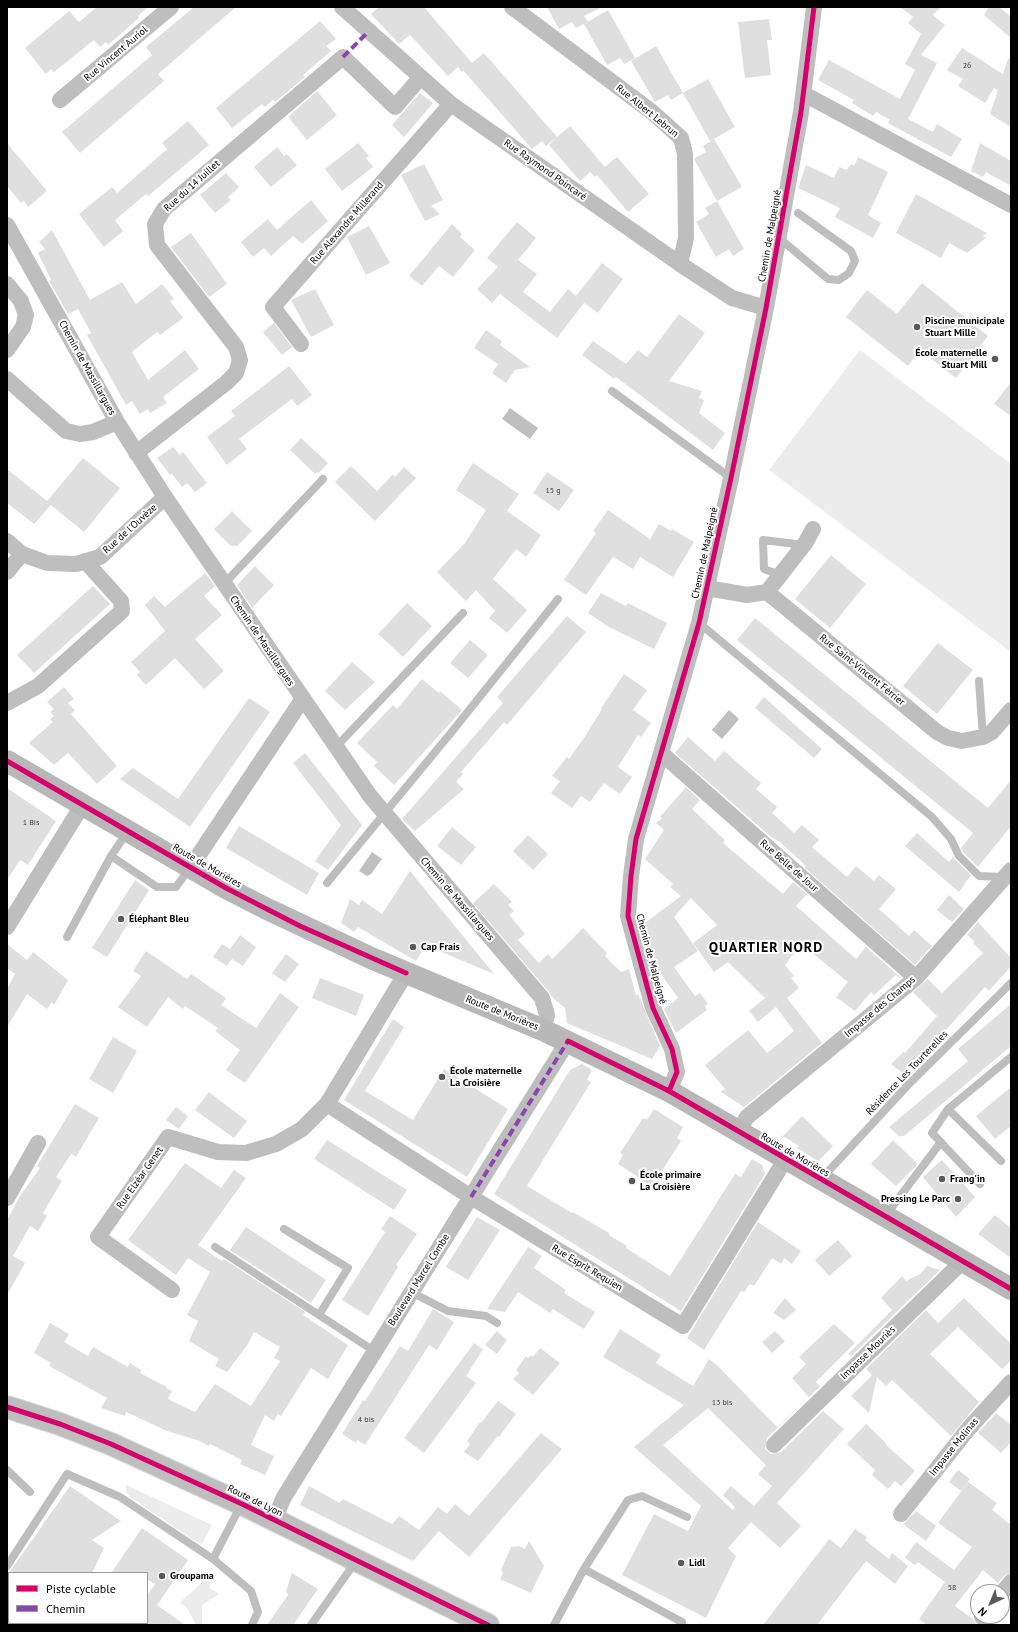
<!DOCTYPE html>
<html>
<head>
<meta charset="utf-8">
<style>
	body { margin:0 }
	#map { position:relative; width:1018px; height:1632px; overflow:hidden; background:#fff; font-family:"PT Sans",sans-serif }
	canvas { display:block }
	.frame { position:absolute; inset:0; border:8px solid #000; pointer-events:none }
	.legend { position:absolute; left:8px; top:1572px; width:140px; height:52px; box-sizing:border-box; background:#fff; border:1px solid #999; margin:0; padding:5px 7px; list-style:none; font-size:12px; color:#000 }
	.legend li { display:flex; align-items:center; gap:8px; height:20px }
	.legend b { width:20px; border:1px solid #999 }
	.north { position:absolute; left:970px; top:1584px; width:40px; height:40px; box-sizing:border-box; background:#fff; border:1px solid #999; border-radius:50%; rotate:224deg; font-size:11px; font-weight:700; line-height:16px; text-align:center; color:#000 }
	.north::after { content:''; display:block; margin:auto; width:14px; height:18px; background:#595959; clip-path:polygon(50% 0,100% 100%,50% 72%,0 100%) }
</style>
</head>
<body>
<div id="map">
<canvas width="1018" height="1632"></canvas>
<div class="frame"></div>
<ul class="legend">
<li><b style="height:5px;background:#d6006c"></b>Piste cyclable</li>
<li><b style="height:5px;background:#8e44ad"></b>Chemin</li>
</ul>
<div class="north">N</div>
</div>
<script>
const c = document.querySelector('canvas').getContext('2d');
c.lineJoin = 'round';
function paint(path, color) {
  c.fillStyle = color;
  c.fill(path, 'evenodd');
}
function poly(rows) {
  const path = new Path2D();
  for (const r of rows) {
    path.moveTo(r[0], r[1]);
    for (let i = 2; i < r.length; i += 2) path.lineTo(r[i], r[i + 1]);
  }
  return path;
}
function strokePath(path, color, width, dash) {
  c.strokeStyle = color;
  c.lineWidth = width;
  c.lineCap = dash ? 'butt' : 'round';
  c.setLineDash(dash || []);
  c.stroke(path);
}
function label(font, color, halo, rows, align = 'center') {
  c.font = font + ' "PT Sans",sans-serif';
  c.lineWidth = 4;
  c.setLineDash([]);
  c.textBaseline = 'middle';
  c.strokeStyle = halo;
  c.fillStyle = color;
  for (const [text, x, y, turn = 0] of rows) {
    c.save();
    c.translate(x, y);
    c.rotate((+turn || 0) * Math.PI / 180);
    c.textAlign = isNaN(turn) ? turn : align;
    if (halo) c.strokeText(text, 0, 0);
    c.fillText(text, 0, 0);
    c.restore();
  }
}
paint(poly([
	[860,350,1011,464,1011,652,769,470],
	[126,1485,212,1525,202,1544,193,1540,133,1499,126,1492],
	[211,1579,210,1588,219,1594,202,1605,202,1625,196,1625,187,1608,180,1602,204,1581]
]), '#ececec');
paint(poly([
	[510,408,538,428,530,439,502,419],
	[729,710,739,719,722,739,712,730],
	[372,852,382,859,371,874,367,876,359,871]
]), '#bfbfbf');
paint(poly([
	[97,7,148,7,138,16,139,18,108,45,106,42,100,47,94,40,54,72,51,69,46,74,25,48,69,11,79,22],
	[194,7,236,7,158,74,164,81,80,153,62,132,152,55,146,47],
	[379,7,424,7,472,63,484,53,557,137,570,126,605,167,617,157,649,194,628,212,597,175,595,177,590,172,580,181,549,145,557,137,546,146,542,141,532,149,463,70,462,72,458,67,448,76,410,35,399,44,371,14],
	[547,7,602,7,584,16,588,22,576,28,572,22,559,29],
	[900,7,941,7,933,15,945,25,921,55,937,63,908,119,933,132,937,124,962,139,951,157,888,123,890,120,876,112,873,116,852,103,854,100,818,80,829,60,900,99,915,70,905,64,921,34,908,23,913,17],
	[989,7,999,7,1011,17,1011,38,984,15],
	[608,10,635,58,624,64,620,58,607,65,584,24],
	[769,19,772,40,767,40,771,75,745,78,738,22],
	[320,21,336,39,326,46,331,51,303,75,305,77,275,102,273,100,265,107,262,104,232,128,216,108],
	[656,46,683,93,671,100,668,95,655,102,631,61],
	[962,48,1003,74,1008,59,1011,59,1011,127,990,114,998,90,994,88,985,103,958,86,963,79,947,70],
	[708,79,735,127,710,141,683,93],
	[317,91,337,115,307,140,288,117],
	[420,93,433,103,404,137,392,125],
	[188,121,209,145,148,196,146,194,115,220,123,231,104,247,79,214,112,187,117,193,167,149,162,143],
	[714,139,742,187,717,201,744,249,733,256,729,249,716,257,696,222,709,214,705,208,717,201,695,161,695,158,706,152,703,146],
	[7,143,47,191,28,207,24,201,21,203,7,186],
	[358,143,369,156,366,158,373,167,342,191,325,169],
	[980,143,1011,161,1011,186,986,172,983,177,971,171],
	[277,147,284,156,287,154,297,165,271,187,254,167],
	[858,157,888,172,868,215,881,223,873,238,835,217,840,208,798,188,806,165,834,178,839,167,847,170,851,164,854,166],
	[424,164,443,200,431,206,440,214,425,221,401,175],
	[226,173,239,187,228,197,231,200,215,213,200,195],
	[916,194,987,233,983,236,986,238,967,253,949,243,941,258,896,233],
	[311,200,328,221,302,244,293,236,271,256,264,248,253,257,241,242,268,219,277,230],
	[517,222,536,238,518,260,537,274,523,292,550,312,568,289,576,296,602,263,623,279,598,313,584,303,557,338,500,294,492,303,477,289,498,267,487,258],
	[452,224,462,234,460,237,475,250,453,277,439,266,422,286,409,276],
	[369,226,390,263,366,275,347,237],
	[52,230,90,300,122,282,136,304,162,284,174,299,170,301,183,318,160,335,157,332,132,352,148,380,185,350,199,369,163,397,167,403,150,413,148,409,140,414,132,401,126,405,87,335,91,333,78,309,68,314,49,281,51,280,38,253,45,249,39,242],
	[191,233,227,284,209,297,171,247],
	[922,283,988,336,956,378,920,350,908,366,846,317,867,290,897,314],
	[315,289,334,325,311,337,291,300],
	[679,314,705,333,669,381,702,391,699,398,704,400,699,413,725,433,713,450,616,377,614,379,582,355,593,341,626,364,638,350,647,357],
	[274,323,292,347,282,355,263,332],
	[486,330,502,341,500,345,530,367,515,370,506,383,492,373,498,364,474,348],
	[289,366,312,395,297,406,292,399,239,439,247,449,227,465,207,437,235,416,231,411],
	[1011,382,1011,416,994,404],
	[301,438,328,463,319,473,317,472,315,474,290,450],
	[173,447,180,455,183,452,207,483,195,492,187,483,182,487,172,474,170,475,157,458],
	[83,458,120,488,84,532,51,505,34,524,7,503,7,469,47,501],
	[473,463,519,494,507,511,541,535,526,557,516,549,493,579,527,610,507,633,489,618,495,611,476,590,466,601,437,572,465,543,486,510,456,490],
	[351,466,377,491,393,474,395,477,404,467,416,478,375,521,335,482],
	[547,472,574,490,559,511,533,493],
	[608,510,650,539,659,524,671,531,672,529,694,542,673,577,640,557,633,569,613,557,586,595,564,580,596,533,593,531],
	[232,511,252,531,237,546,231,546,214,529],
	[831,555,866,584,830,628,795,599],
	[255,566,274,585,252,608,237,585],
	[205,573,215,586,204,596,222,615,195,639,224,671,204,689,175,658,146,685,137,675,140,672,131,662,165,631,145,605,154,596,165,607],
	[93,586,110,604,34,673,17,655],
	[601,593,626,606,628,603,667,623,654,649,609,627,588,613],
	[407,603,432,626,403,657,378,634],
	[567,616,586,632,507,725,504,722,461,772,463,774,456,782,464,789,415,831,402,819,503,703,497,697],
	[755,618,988,808,1011,780,1011,826,978,867,964,853,961,848,973,833,737,640],
	[470,640,488,655,468,678,450,663],
	[938,643,973,670,937,714,903,686],
	[352,662,375,682,345,710,325,691],
	[624,674,647,690,633,710,651,723,641,737,638,735,618,767,632,777,620,794,604,783,590,802,581,796,572,808,551,793,560,781,552,776,567,757,569,759,584,738,602,709,601,708],
	[422,679,439,693,440,691,462,710,394,785,374,766,377,762,357,743,393,705,397,709],
	[64,687,74,699,68,703,75,710,71,714,117,766,97,784,68,753,54,765,29,743,53,722,50,719,54,716,50,712,54,709,47,702],
	[764,697,822,749,814,758,755,708],
	[249,698,270,712,190,827,120,779,133,768,178,799],
	[688,737,715,761,724,751,761,783,756,789,777,807,772,813,794,833,802,825,819,840,812,847,847,877,856,866,874,881,879,875,896,889,879,909,909,936,914,930,932,946,915,965,805,868,806,866,780,842,770,836,675,753],
	[305,753,362,825,328,870,315,861,341,825,293,763],
	[686,787,700,800,692,809,725,840,723,843,783,894,793,882,807,894,796,906,856,959,866,947,901,978,900,979,896,975,874,995,871,992,855,1011,836,997,848,982,801,944,785,965,794,976,791,978,799,988,787,998,822,1043,744,1107,721,1092,725,1089,705,1065,748,1030,767,1053,794,1031,776,1007,758,1022,749,1011,765,998,728,962,714,972,693,943,717,925,691,898,674,917,698,951,674,967,695,996,700,993,708,1004,705,1006,707,1010,676,1033,664,1009,678,998,649,957,641,926,681,896,670,887,673,884,645,859,664,830,656,823,662,818,660,817],
	[7,788,56,821,28,865,20,860,7,880],
	[239,826,319,873,307,895,226,848],
	[452,827,476,847,461,865,437,846],
	[917,833,949,862,953,857,971,875,959,892,905,846],
	[528,835,548,854,533,870,513,851],
	[410,871,463,936,494,974,444,953,428,942,416,961,358,927,354,932,341,923,350,899,359,905,362,900,382,914],
	[135,880,149,890,107,957,92,948],
	[494,884,512,902,508,905,514,911,509,915,525,934,518,940,539,963,548,954,552,959,583,928,607,953,605,956,621,972,629,969,636,996,638,994,660,1046,652,1059,567,1023,565,1008,552,997,549,992,473,903],
	[949,895,964,909,952,922,937,910],
	[978,922,1011,958,1011,966,989,991,985,987,905,1075,891,1064,903,1052,905,1053,937,1016,913,992,928,979,942,993,983,953,973,943,975,942,967,935],
	[240,935,256,947,243,966,232,959,227,966,213,957,222,944,230,949],
	[7,944,27,960,33,952,68,980,54,1005,52,1002,47,1009,27,994,7,1027,7,989,15,974,7,968],
	[146,951,187,979,191,974,226,998,221,1005,256,1028,280,993,299,1007,245,1083,226,1070,240,1050,215,1031,218,1028,185,1006,183,1009,168,997,147,1027,118,1007,141,976,133,971],
	[286,954,299,964,285,982,272,973],
	[320,978,364,995,356,1016,312,998],
	[1011,1004,1011,1046,904,1136,899,1136,889,1127,968,1061,958,1049],
	[393,1019,404,1027,365,1091,413,1120,444,1069,508,1109,467,1177,344,1100],
	[113,1037,137,1051,113,1093,89,1079],
	[582,1064,592,1070,587,1080,591,1082,527,1186,572,1213,573,1212,609,1233,609,1235,627,1246,626,1248,670,1276,735,1174,741,1177,752,1159,762,1165,765,1174,681,1311,494,1194,570,1070],
	[1011,1087,1011,1126,995,1139,976,1116],
	[209,1092,247,1121,234,1138,195,1110],
	[75,1104,99,1118,76,1157,71,1154,56,1177,62,1181,43,1213,47,1216,38,1231,30,1226,13,1256,25,1263,7,1295,7,1220,20,1196,40,1168,37,1166],
	[176,1107,188,1116,179,1129,166,1120],
	[654,1109,683,1127,677,1138,681,1141,658,1177,656,1176,650,1185,618,1164,623,1155,620,1153,643,1118,647,1120],
	[802,1116,833,1146,818,1161,797,1148,799,1146,783,1136],
	[327,1140,407,1190,394,1210,314,1159],
	[893,1140,918,1164,896,1186,871,1164],
	[942,1160,975,1197,956,1217,923,1177],
	[185,1163,221,1188,234,1170,246,1178,198,1245,222,1261,224,1259,305,1312,303,1315,348,1345,328,1379,311,1368,281,1416,278,1414,274,1421,265,1415,251,1445,274,1456,265,1475,240,1464,242,1460,210,1444,208,1446,200,1441,167,1431,126,1412,125,1416,101,1408,107,1398,49,1366,51,1363,34,1353,50,1323,69,1334,64,1342,88,1356,93,1347,128,1367,130,1363,141,1370,140,1373,167,1387,166,1388,172,1391,168,1399,195,1412,215,1384,251,1406,280,1361,274,1358,280,1347,254,1332,248,1344,227,1372,215,1366,219,1359,189,1341,198,1321,187,1315,210,1272,188,1258,176,1275,128,1240],
	[995,1215,1011,1228,1011,1258,978,1234],
	[390,1216,417,1234,396,1265,398,1267,368,1316,342,1300,385,1232,381,1229],
	[477,1217,500,1230,468,1280,446,1267],
	[758,1222,801,1251,792,1264,784,1258,781,1264,772,1258,754,1286,750,1284,744,1292,741,1291,704,1350,687,1338],
	[246,1227,326,1280,311,1303,230,1250],
	[838,1240,852,1256,829,1276,815,1260],
	[528,1247,542,1256,534,1268,566,1290,564,1293,595,1312,584,1329,553,1309,550,1313,518,1292,505,1312,487,1309],
	[927,1266,940,1270,851,1356,848,1354,892,1310,881,1298,902,1276,906,1281,920,1274],
	[785,1298,796,1310,784,1320,773,1313],
	[964,1298,1011,1344,1011,1360,1002,1369,958,1327,930,1354,979,1402,951,1436,892,1380,886,1386,877,1377,869,1413,851,1396,872,1375,866,1369,926,1310,938,1323],
	[433,1309,454,1322,437,1350,429,1345,365,1445,357,1440,356,1443,342,1434,363,1400,365,1401,400,1346,408,1351],
	[834,1324,855,1343,816,1382,820,1387,809,1397,792,1378,806,1364,799,1357],
	[620,1329,661,1355,656,1363,693,1386,709,1359,717,1365,777,1427,807,1398,767,1438,765,1448,771,1454,781,1452,823,1411,844,1429,777,1503,801,1526,780,1548,751,1522,728,1548,736,1556,706,1618,622,1575,654,1514,688,1531,701,1506,634,1447,684,1405,603,1357],
	[708,1408,766,1465,758,1474,772,1486,754,1506,731,1486,723,1495,735,1507,733,1510,663,1445],
	[497,1331,507,1340,497,1354,485,1345],
	[775,1331,785,1341,772,1353,762,1342],
	[474,1343,483,1349,466,1376,476,1383,424,1453,404,1438],
	[540,1348,560,1363,533,1395,513,1379,519,1373,516,1370,526,1356,528,1358,531,1355,533,1357],
	[498,1401,516,1414,499,1437,498,1436,478,1461,464,1452,470,1444,467,1441,480,1422,481,1423],
	[996,1413,1011,1425,1011,1442,1001,1453,978,1433],
	[866,1424,886,1443,885,1444,915,1471,901,1486,895,1481,888,1489,872,1475,875,1470,847,1444],
	[541,1433,562,1449,469,1557,439,1531,413,1561,300,1505,309,1486,340,1503,343,1499,392,1524,399,1516,419,1530,438,1507,447,1514,455,1504,469,1516],
	[958,1470,970,1479,961,1491,949,1482],
	[968,1482,997,1503,992,1510,1011,1525,1011,1573,1004,1576,998,1583,983,1570,955,1606,973,1619,977,1625,927,1625,919,1619,945,1582,918,1562,915,1565,905,1558,916,1542,954,1570,972,1547,938,1523],
	[70,1486,121,1521,92,1540,104,1548,92,1573,9,1573],
	[916,1511,936,1526,926,1541,903,1524],
	[142,1528,188,1560,157,1605,185,1625,147,1625,147,1595,155,1584,147,1579,147,1573,111,1573],
	[855,1529,867,1537,865,1540,889,1559,892,1553,908,1566,895,1584,866,1561,817,1625,763,1625,829,1539,841,1548],
	[529,1541,544,1566,531,1593,500,1579,503,1573,501,1570,511,1547,519,1546,525,1549],
	[292,1573,318,1589,293,1625,267,1625,288,1595,286,1591]
]), '#dfdfdf');
const primary = poly([
	[7,1407,60,1424,111,1444,242,1504,488,1625]
]);
strokePath(primary, '#dbdbdb', 24);
strokePath(poly([
	[779,238,828,279,839,280,849,273,855,261,851,251,798,213],
	[612,391,731,478],
	[780,575,764,569,763,540,804,545],
	[224,584,323,479],
	[699,623,932,817,951,839,959,856,979,876,1004,877],
	[979,681,983,737],
	[335,748,463,613],
	[111,856,157,887,176,887,189,869],
	[327,883,450,734,558,599],
	[67,937,111,856,128,831],
	[948,1109,1001,1161],
	[822,1178,909,1084,1011,983],
	[980,1184,932,1133,948,1109,1011,1057],
	[886,1215,941,1142],
	[284,1229,348,1268,319,1315],
	[215,1247,374,1351],
	[411,1292,448,1311,486,1316,497,1323],
	[7,1470,30,1492],
	[213,1559,241,1505],
	[7,1566,67,1474,120,1497,213,1559,251,1591,258,1612,252,1625],
	[584,1569,628,1500,642,1496,687,1517],
	[311,1625,356,1561],
	[554,1625,584,1569,682,1622,680,1625]
]), '#bebebe', 8);
strokePath(poly([
	[342,7,451,104,680,264,732,298,766,308],
	[512,7,652,112,681,138,685,154,686,238,680,264],
	[804,94,1011,205],
	[60,100,171,7],
	[7,225,117,422,165,497,370,796,542,998,547,1015,543,1030],
	[7,284,21,301,26,315,23,327,7,350],
	[301,344,273,307,451,104],
	[7,379,66,431,80,434,93,432,117,422],
	[136,453,226,383,236,373,240,360,236,347,157,245,155,224,164,209,343,57,395,107,420,78],
	[7,541,22,554],
	[7,572,22,554,47,563,76,564,100,557,165,497],
	[707,588,747,595,767,592,937,732,948,738,962,741,983,737,992,732,1011,710],
	[767,592,806,542,813,529],
	[7,703,38,686,122,611,121,601,85,561],
	[661,753,916,978],
	[190,868,302,700],
	[7,927,83,804],
	[669,1091,677,1072,672,1049,653,1008,628,916,631,876,636,839,699,623,731,478,766,308,801,112,814,7],
	[327,1104,471,1197,683,1326,785,1160],
	[738,1132,747,1117,916,978,1011,870],
	[7,1198,38,1143],
	[172,1290,98,1237,168,1137,218,1152,246,1153,276,1144,302,1129,327,1104,406,973],
	[774,1445,962,1262],
	[901,1514,969,1428,1011,1382],
	[274,1520,284,1497,568,1041],
	[1002,1593,1011,1582],
	[982,1617,983,1616]
]), '#bebebe', 16);
strokePath(poly([
	[7,761,226,888,265,908,371,958,543,1030,669,1091,1011,1289]
]), '#b8b8b8', 22);
strokePath(primary, '#bebebe', 22);
strokePath(poly([
	[343,57,368,32],
	[471,1197,568,1041]
]), '#8e44ad', 4, [8, 4]);
strokePath(poly([
	[7,761,226,888,300,926,406,973],
	[568,1041,669,1091,1011,1289],
	[669,1091,677,1072,672,1049,653,1008,628,916,631,876,636,839,699,623,731,478,766,308,801,112,814,7],
	[7,1407,60,1424,111,1444,242,1504,488,1625]
]), '#d6006c', 5);
for (const [x, y, r, color] of [
	[917,327,4,"#595959"],
	[995,359,4,"#595959"],
	[121,919,4,"#595959"],
	[413,947,4,"#595959"],
	[442,1077,4,"#595959"],
	[942,1179,4,"#595959"],
	[632,1181,4,"#595959"],
	[958,1199,4,"#595959"],
	[681,1563,4,"#595959"],
	[162,1576,4,"#595959"]
]) {
  const dot = new Path2D();
  dot.arc(x, y, r, 0, 2 * Math.PI);
  c.fillStyle = color;
  c.fill(dot);
  strokePath(dot, '#fff', 1.5);
}
label('8px', '#383838', null, [
	["26",967,66],
	["15 g",553,491],
	["1 Bis",31,823],
	["13 bis",722,1403],
	["4 bis",366,1420],
	["58",952,1588]
]);
label('10px', '#000', '#fff', [
	["Rue Vincent Auriol",116,54,-40],
	["Rue Albert Lebrun",647,111,39],
	["Rue Raymond Poincaré",545,170,35],
	["Rue du 14 Juillet",192,186,-42],
	["Rue Alexandre Millerand",347,223,-49],
	["Chemin de Malpeigné",770,236,-80],
	["Chemin de Massillargues",87,368,61],
	["Rue de l'Ouvèze",130,529,-42],
	["Chemin de Malpeigné",705,553,-78],
	["Chemin de Massillargues",262,641,56],
	["Rue Saint-Vincent Férrier",862,670,39],
	["Route de Morières",207,866,30],
	["Rue Belle de Jour",789,866,41],
	["Chemin de Massillargues",457,899,49],
	["Chemin de Malpeigné",651,959,75],
	["Impasse des Champs",880,1007,-40],
	["Route de Morières",502,1013,22],
	["Résidence Les Tourterelles",907,1073,-46],
	["Route de Morières",795,1155,30],
	["Rue Elzéar Genet",140,1178,-55],
	["Rue Esprit Requien",587,1268,31],
	["Boulevard Marcel Combe",419,1280,-58],
	["Impasse Mouriès",868,1353,-44],
	["Impasse Molinas",954,1447,-51],
	["Route de Lyon",255,1501,26]
]);
label('bold 10px', '#000', '#fff', [
	["Piscine municipale",925,321],
	["Stuart Mille",925,333],
	["École maternelle",987,353,"right"],
	["Stuart Mill",987,365,"right"],
	["Éléphant Bleu",129,919],
	["Cap Frais",421,947],
	["École maternelle",450,1071],
	["La Croisière",450,1083],
	["École primaire",640,1175],
	["La Croisière",640,1187],
	["Frang'in",950,1179],
	["Pressing Le Parc",950,1199,"right"],
	["Lidl",689,1563],
	["Groupama",170,1576]
], 'left');
c.letterSpacing = '1px';
label('bold 14px', '#000', '#fff', [
	["QUARTIER NORD",766,948]
]);
c.letterSpacing = '0px';
</script>
</body>
</html>
